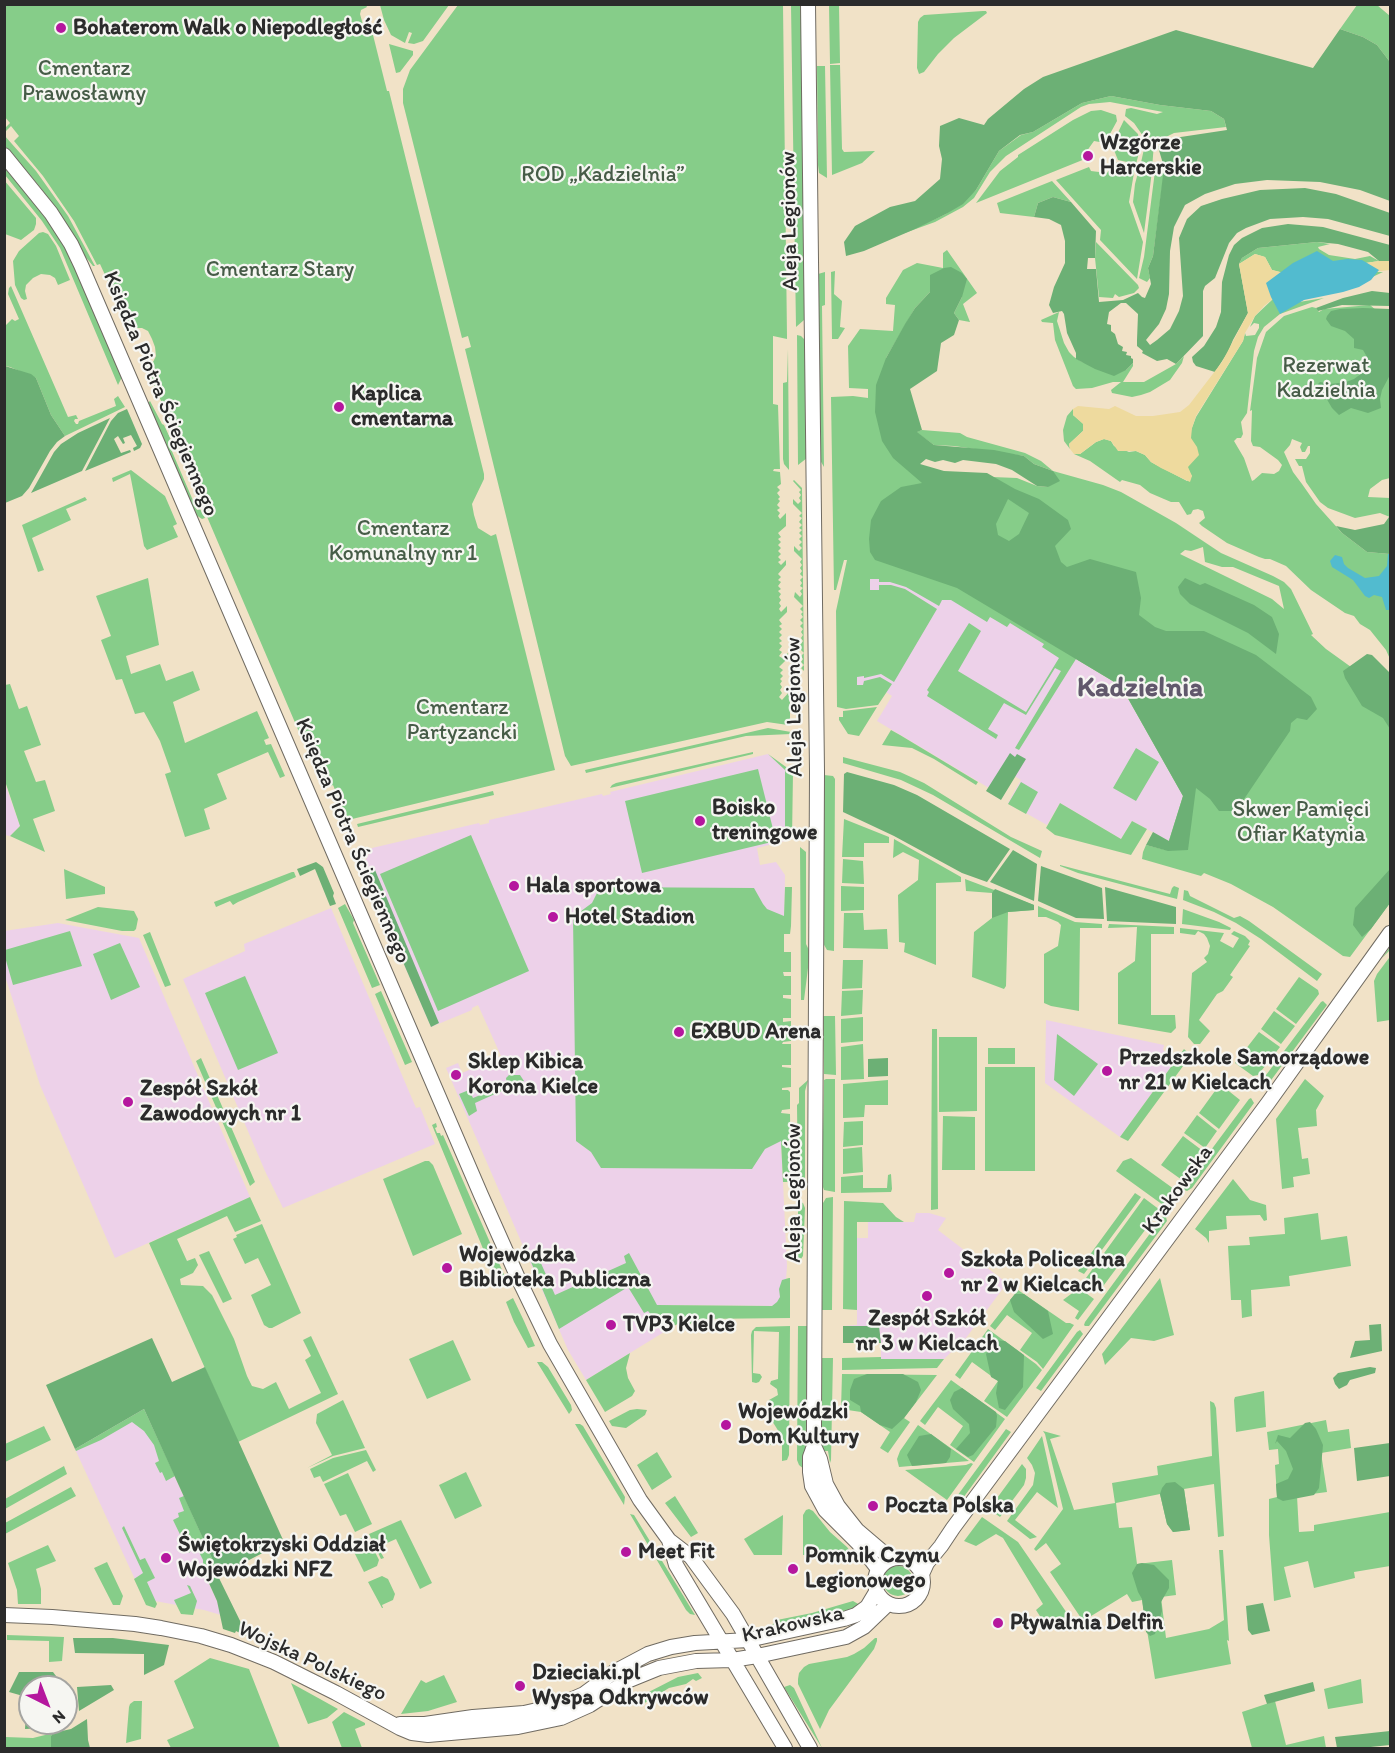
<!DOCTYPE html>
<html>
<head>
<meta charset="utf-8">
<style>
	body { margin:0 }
	#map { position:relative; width:1395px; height:1753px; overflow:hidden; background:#f1e2c7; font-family:Itim,sans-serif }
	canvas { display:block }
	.frame { position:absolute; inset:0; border:6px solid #2b2b2b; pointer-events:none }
	.north { position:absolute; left:18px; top:1675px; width:60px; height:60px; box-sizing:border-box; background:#f6f6f2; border:2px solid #a5a5a2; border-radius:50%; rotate:138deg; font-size:16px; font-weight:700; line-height:24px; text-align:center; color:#2b2b2b }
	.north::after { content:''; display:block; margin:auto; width:21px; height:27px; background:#b5179e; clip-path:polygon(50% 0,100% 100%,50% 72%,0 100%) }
</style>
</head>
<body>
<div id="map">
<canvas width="1395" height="1753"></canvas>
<div class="frame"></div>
<div class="north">N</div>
</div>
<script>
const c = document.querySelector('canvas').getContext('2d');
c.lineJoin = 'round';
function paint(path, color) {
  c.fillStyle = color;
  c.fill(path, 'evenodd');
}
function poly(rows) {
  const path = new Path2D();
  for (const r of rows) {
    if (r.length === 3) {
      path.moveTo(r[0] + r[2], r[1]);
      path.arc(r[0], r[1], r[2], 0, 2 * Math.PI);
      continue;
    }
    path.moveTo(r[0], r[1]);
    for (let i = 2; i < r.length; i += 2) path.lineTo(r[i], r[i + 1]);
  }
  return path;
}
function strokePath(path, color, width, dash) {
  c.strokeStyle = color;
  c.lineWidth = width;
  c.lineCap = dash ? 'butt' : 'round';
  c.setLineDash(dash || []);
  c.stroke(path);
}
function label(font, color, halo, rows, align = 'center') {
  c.font = font + ' Itim,sans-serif';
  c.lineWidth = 4.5;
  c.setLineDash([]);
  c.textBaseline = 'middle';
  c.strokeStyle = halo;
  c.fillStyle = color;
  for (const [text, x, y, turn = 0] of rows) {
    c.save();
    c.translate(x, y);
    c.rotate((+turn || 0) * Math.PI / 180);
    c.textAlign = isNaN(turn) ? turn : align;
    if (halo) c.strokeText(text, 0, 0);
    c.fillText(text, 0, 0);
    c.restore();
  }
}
paint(poly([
	[863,561,957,588,1121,686,1183,796,1169,841,1132,821,1121,839,1060,803,1047,825,1008,803,1021,780,1006,771,994,791,877,721,892,696,886,692,850,691],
	[768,754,785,770,785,841,757,848,760,865,776,862,785,875,781,1141,787,1266,784,1306,656,1305,669,1329,586,1380,568,1350,446,1068,458,1063,462,1073,501,1056,478,1005,472,1008,472,1010,431,1027,362,867,372,848,479,823,480,825,489,823,489,820,602,794,603,796,611,794,610,792],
	[4,781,20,826,10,836,5,835],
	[331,908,416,1108,420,1107,435,1144,283,1208,265,1171,183,979,245,951,244,944],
	[58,923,139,938,250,1197,115,1258,40,1085,5,976,4,931],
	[1046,1020,1164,1045,1163,1050,1176,1060,1120,1137,1045,1083],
	[916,1213,929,1213,946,1218,938,1230,1007,1283,966,1338,944,1359,881,1359,881,1343,843,1343,843,1326,857,1325,857,1238,868,1238,868,1222,914,1222],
	[144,1409,215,1565,203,1571,217,1601,221,1615,204,1610,144,1599,75,1449]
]), '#edd1e9');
paint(poly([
	[5,4,366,5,367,7,361,10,360,14,365,32,368,35,373,35,387,91,389,91,484,474,484,479,472,504,474,515,478,528,491,536,496,534,555,770,348,820,333,785,326,788,323,780,320,781,202,505,205,503,146,366,153,362,156,356,155,347,152,339,148,331,142,328,135,328,130,329,100,264,97,265,74,221,43,176,14,141,19,136,11,126,6,131,5,130,5,128,10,123,4,116],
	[380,5,381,4,449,5,423,41,414,44,408,43,412,33,409,32,405,43,391,35,384,20],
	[458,5,783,5,787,337,787,339,773,336,773,404,778,405,780,469,774,469,773,471,780,472,781,484,777,487,780,490,777,493,780,497,778,499,780,501,777,505,780,508,777,510,780,513,778,516,780,519,786,513,786,526,778,533,781,537,778,539,781,542,778,545,781,548,778,551,781,554,778,557,781,560,778,562,781,565,786,560,786,565,778,574,781,577,778,580,781,582,778,586,781,589,778,591,781,594,779,597,781,600,779,603,781,606,779,609,781,612,787,606,787,612,779,620,782,624,779,626,782,629,779,632,782,635,779,638,782,641,779,643,782,646,779,650,782,652,779,656,782,658,788,653,788,658,779,667,783,670,780,673,783,676,780,679,782,681,780,684,782,687,780,690,782,693,779,697,782,700,790,691,790,720,788,725,767,722,571,766,565,756,465,349,471,347,468,336,462,338,403,103,403,89,410,70],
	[791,5,802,5,806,315,804,320,796,327],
	[829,5,839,5,840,63,830,64],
	[1357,5,1377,5,1390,16,1390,62,1377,45,1363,37,1340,29],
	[983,11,986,11,987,13,954,38,938,54,924,72,919,74,917,68,918,22,920,18,924,15],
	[389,44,413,51,413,55,400,72,396,73],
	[830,65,840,65,842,149,844,152,875,151,862,163,832,175],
	[817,66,825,66,827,178,819,173,818,165],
	[1111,96,1160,105,1211,111,1224,119,1226,127,1174,133,1154,143,1152,169,1143,169,1140,167,1144,149,1143,136,1134,123,1125,116,1126,109,1131,108,1157,114,1163,112,1110,102,1089,104,1081,107,1006,156,990,172,974,198,963,207,935,222,902,234,946,214,976,190,999,151,1021,135,1033,132,1082,103],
	[1101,110,1116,115,1117,121,1105,143,1094,141,1084,155,1085,159,976,203,1000,171,1018,157,1018,155,1073,120,1091,111],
	[1124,120,1138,134,1140,149,1136,164,1118,160,1112,145],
	[4,135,36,171,68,216,95,266,93,266,84,255,66,223,40,187,5,146],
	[1116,162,1122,165,1135,167,1129,202,1143,242,1137,279,1100,240,1101,230,1056,180,1089,167,1091,171,1107,173],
	[4,165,38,205,66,248,122,377,118,385,60,248,42,221,5,175],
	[1139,169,1152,171,1144,233,1133,202,1135,184],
	[1155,171,1164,173,1153,256,1148,268,1150,278,1147,282,1139,278,1144,257],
	[4,180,36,218,36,224,34,230,21,240,5,234],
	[1052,181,1071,202,1053,197,1038,203,1034,217,1000,213,997,203],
	[43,232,48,234,56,246,70,280,58,285,55,278,50,275,41,274,33,278,26,285,25,291,27,299,24,300,21,298,15,285,13,261,19,251,39,233],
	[1096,242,1138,285,1139,288,1134,293,1119,297,1115,294,1113,298,1099,297,1095,258],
	[1317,242,1330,244,1318,247,1319,249,1329,255,1355,259,1370,256,1379,261,1332,268,1296,276,1272,270,1265,257,1255,254,1239,264,1242,258,1258,248],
	[947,250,977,293,963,304,970,322,959,320,954,313,962,297,930,292,915,308,886,358,905,461,943,475,1017,478,1037,486,1048,487,1053,471,1034,464,1024,456,954,446,934,445,916,432,922,430,960,433,967,437,1025,453,1041,461,1053,471,1103,485,1121,492,1176,523,1221,553,1273,576,1284,582,1291,589,1313,634,1311,635,1326,649,1390,695,1390,903,1350,957,1343,956,1273,907,1231,884,1204,873,1201,876,1142,859,1143,852,1146,845,1166,850,1183,796,1121,686,1076,659,1019,750,1015,748,1061,671,1055,668,1026,715,1004,703,988,729,998,735,996,739,927,696,929,692,927,690,969,623,981,631,958,671,1026,712,1059,658,1042,647,1044,644,1010,623,1007,627,990,617,987,622,951,600,942,600,939,606,906,587,890,582,879,582,879,579,870,579,870,590,879,590,879,585,891,585,905,589,937,609,894,682,881,674,864,678,864,676,857,677,857,685,863,685,864,681,880,677,892,684,878,705,846,709,837,707,836,611,847,560,844,560,836,590,834,590,831,397,853,396,868,398,868,389,849,388,848,346,860,329,893,331,895,305,886,304,886,298,903,270,917,263,943,268,943,253],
	[1203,547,1205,562,1222,567,1233,567,1279,586,1284,609,1272,599,1180,554,1185,550,1191,551],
	[835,271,834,294,842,301,840,327,845,328,838,339,832,339,831,272],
	[825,272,825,305,822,306,824,467,820,460,818,274],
	[1373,272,1383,272,1366,280,1312,295,1299,302,1324,298,1280,314,1264,327,1258,337,1254,351,1247,413,1241,422,1243,434,1241,438,1237,438,1234,441,1244,458,1252,481,1254,480,1262,473,1274,474,1279,471,1282,465,1278,460,1260,447,1253,446,1251,441,1252,410,1250,411,1257,358,1266,332,1284,316,1312,307,1316,308,1319,312,1324,309,1370,305,1377,311,1390,328,1390,478,1382,480,1370,489,1368,497,1390,498,1390,517,1380,513,1355,518,1328,508,1320,502,1306,482,1302,466,1299,466,1295,459,1306,459,1310,453,1310,446,1308,446,1305,452,1302,452,1300,447,1302,443,1292,439,1290,445,1284,452,1293,472,1302,484,1316,504,1342,533,1367,552,1390,554,1390,659,1386,650,1370,630,1360,624,1354,616,1345,613,1311,590,1286,566,1270,559,1265,559,1259,557,1227,543,1202,526,1199,523,1205,518,1203,511,1198,509,1193,510,1191,514,1187,515,1179,502,1171,502,1150,493,1140,485,1122,480,1120,482,1090,461,1074,454,1080,454,1096,442,1104,439,1111,441,1114,446,1129,452,1136,451,1145,455,1151,462,1187,481,1192,476,1180,460,1196,417,1243,341,1245,333,1246,336,1255,335,1259,328,1259,324,1254,323,1250,327,1255,316,1274,298],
	[11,286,68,417,76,415,78,419,75,419,74,421,76,424,78,424,79,421,116,406,114,399,118,396,125,407,65,436,51,415,36,378,10,367,5,366,5,326,12,319,15,321,19,319,8,294,9,288],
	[1059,312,1057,321,1064,343,1069,352,1074,357,1082,362,1126,370,1133,363,1133,366,1123,382,1144,382,1176,364,1184,356,1182,363,1170,380,1150,392,1141,395,1132,397,1112,393,1111,390,1121,382,1113,382,1092,388,1076,389,1073,386,1055,340,1053,323,1042,322,1041,320],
	[797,335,801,336,806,341,807,458,798,465],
	[788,349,789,470,784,464,783,459,783,383,787,382],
	[150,401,162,424,164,425,171,440,168,442,197,510,200,509,205,518,202,519,196,515,148,403],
	[1073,409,1073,415,1084,424,1083,431,1069,444,1070,449,1064,441,1063,430,1067,416],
	[131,470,165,496,177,524,173,526,178,537,147,550,144,546,130,474,113,482,112,478],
	[794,480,802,488,804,671,801,668,804,665,801,662,803,659,801,656,804,653,795,644,795,639,801,644,803,641,801,638,803,635,801,632,803,629,800,626,803,623,800,620,803,617,801,614,803,612,800,609,803,606,794,597,795,592,800,597,802,594,800,591,803,588,800,586,802,583,800,580,803,577,800,574,802,571,800,568,802,565,800,562,802,559,794,551,794,546,799,551,802,548,799,545,802,542,799,539,802,536,799,533,802,530,799,528,802,525,799,522,802,518,799,516,802,513,793,504,793,499,798,504,801,501,799,498,801,495,799,492,801,490,793,481],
	[85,497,87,500,66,509,71,520,32,538,44,570,38,572,22,525],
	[148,578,159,645,126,656,131,674,160,664,166,681,193,671,200,690,173,702,185,743,257,711,269,738,264,740,266,745,271,744,285,776,280,778,268,752,217,774,227,799,204,809,210,829,185,837,165,774,171,772,160,741,144,712,135,714,122,679,116,680,101,640,111,636,96,596],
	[10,684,19,709,27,706,41,745,24,751,36,782,45,780,55,811,33,819,45,852,10,836,20,826,5,781,5,685],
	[877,707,859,736,848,734,839,720,839,717,843,717,843,711],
	[768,728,791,732,791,734,746,736,586,773,585,770],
	[891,730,900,735,978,782,976,785,934,759,912,748,882,745],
	[1136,748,1159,762,1136,801,1113,788],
	[753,752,753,754,610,788,612,785,616,783],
	[768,754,793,772,792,839,785,841,785,770],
	[843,757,900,772,924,783,1011,837,1042,851,1040,858,933,795,901,780,843,763],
	[758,769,776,841,642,873,625,801],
	[824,775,833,776,835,779,834,951,827,950,823,943],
	[1021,782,1038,792,1026,814,1008,804],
	[493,791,494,795,358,827,357,824],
	[1060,803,1121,839,1132,821,1147,829,1131,855,1055,835,1046,828],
	[844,819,889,837,889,843,864,843,864,857,842,857],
	[471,835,529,971,438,1011,380,874],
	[894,839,961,877,961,882,936,883,936,965,904,952,905,943,899,942,898,895,918,880,919,860,903,852,893,858],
	[800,847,806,852,806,944,810,952,804,1000,801,1000],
	[843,859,863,861,864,884,842,883],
	[1060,865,1170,894,1172,888,1174,886,1179,888,1177,899,1078,873,1060,866],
	[64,869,105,887,105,894,66,899],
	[292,872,294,872,296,877,238,902,233,905,230,901,216,907,214,902],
	[965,879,1034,905,1034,910,1008,912,1006,986,1004,989,972,977,974,932,992,918,992,893,966,891],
	[841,886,864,887,864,910,841,911],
	[600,887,754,888,763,904,767,909,784,916,785,887,792,887,791,926,790,934,784,934,784,952,791,952,791,972,783,972,784,976,791,976,791,995,783,995,783,998,791,999,791,1018,783,1018,783,1022,791,1021,791,1041,783,1042,782,1044,791,1044,791,1065,782,1065,782,1067,791,1068,791,1087,782,1088,782,1090,788,1090,790,1092,790,1109,782,1110,781,1113,790,1114,791,1182,783,1182,781,1141,765,1149,752,1169,601,1168,591,1152,576,1141,573,917,592,903],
	[1184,890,1188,891,1190,896,1234,918,1240,916,1249,921,1322,974,1317,981,1261,939,1236,923,1214,912,1183,900],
	[345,904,354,920,353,923,380,985,372,988,338,908],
	[1038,906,1075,922,1102,924,1102,928,1080,928,1079,1011,1051,1006,1044,1003,1044,954,1058,946,1061,925,1058,922,1046,917,1038,917],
	[98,907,134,911,138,919,136,929,134,931,122,931,65,920],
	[1183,909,1219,922,1231,928,1230,930,1182,924],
	[844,913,863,913,864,930,887,929,888,949,843,948],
	[1109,924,1174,927,1174,934,1151,934,1151,1015,1175,1015,1176,1028,1171,1033,1118,1024,1118,973,1135,961,1137,927,1108,928],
	[1180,928,1224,933,1220,941,1233,948,1239,938,1231,934,1234,931,1245,936,1250,941,1248,945,1250,946,1230,975,1233,977,1223,991,1217,994,1199,1020,1210,1031,1200,1044,1194,1044,1188,1037,1192,973,1207,962,1204,958,1208,954,1210,946,1207,938,1204,934,1198,931,1195,935,1180,933],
	[70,931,82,966,13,985,5,957,5,950],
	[150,932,171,985,165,987,143,935],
	[120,943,140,987,111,1000,93,954],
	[1390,947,1390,1020,1377,1022,1374,981,1377,974,1389,958,1389,951,1382,958],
	[843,960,863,960,862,988,842,989],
	[245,976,278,1053,238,1070,205,993],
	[1299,977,1318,990,1319,994,1296,1024,1276,1009],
	[863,990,862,1014,841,1016,842,991],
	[381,991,412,1062,405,1065,375,994],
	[1323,1001,1327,1005,1318,1017,1263,1091,1258,1089,1257,1087,1321,1002],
	[1274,1011,1295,1026,1281,1044,1261,1029],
	[823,1016,835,1016,836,1075,824,1074],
	[863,1017,863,1041,841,1043,841,1019],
	[932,1029,937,1029,938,1209,931,1210],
	[1259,1032,1280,1047,1258,1075,1253,1076,1235,1063],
	[1057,1034,1098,1064,1074,1096,1054,1080],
	[939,1037,977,1037,977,1111,939,1112],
	[863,1044,864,1079,841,1080,841,1047],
	[988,1048,1015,1048,1015,1064,988,1064],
	[1184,1049,1188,1053,1189,1058,1128,1141,1120,1137],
	[201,1058,255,1182,250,1186,196,1061],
	[985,1067,1035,1067,1035,1171,985,1171],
	[509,1075,520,1075,524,1081,475,1103,477,1111,469,1116,459,1094,469,1090,473,1098,507,1084,506,1078],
	[826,1079,835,1079,835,1192,824,1190,822,1184,824,1080],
	[1305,1079,1324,1096,1316,1110,1317,1126,1298,1128,1302,1159,1308,1158,1310,1174,1293,1177,1294,1187,1282,1189,1276,1119],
	[808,1080,805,1091,805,1183,802,1188,798,1190,797,1105,799,1103,799,1088],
	[888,1080,888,1105,865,1105,864,1117,843,1118,843,1084],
	[1220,1084,1240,1100,1219,1129,1199,1113],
	[1251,1098,1254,1103,1192,1188,1187,1191,1182,1189,1249,1099],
	[1197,1115,1217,1131,1205,1148,1184,1133],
	[943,1116,975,1117,975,1170,942,1170],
	[863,1121,863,1145,843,1147,844,1122],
	[436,1123,437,1127,435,1128,437,1133,440,1133,441,1136,443,1135,506,1279,498,1285,432,1125],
	[1183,1136,1203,1151,1182,1180,1161,1165],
	[862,1147,863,1172,843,1174,843,1149],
	[1131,1158,1174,1189,1163,1205,1116,1171,1123,1161],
	[425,1161,429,1161,433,1165,462,1234,413,1256,383,1179],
	[891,1174,892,1189,891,1192,841,1193,841,1177,863,1175,863,1188,887,1188,888,1175],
	[1233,1179,1250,1200,1266,1205,1267,1220,1264,1221,1260,1215,1226,1216,1227,1229,1209,1231,1209,1243,1206,1238,1195,1229],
	[1135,1193,1141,1197,1084,1274,1078,1271],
	[250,1197,261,1221,235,1232,227,1216,177,1239,187,1261,195,1258,198,1265,193,1273,180,1279,181,1285,203,1286,212,1295,234,1339,247,1376,252,1386,263,1389,276,1382,289,1409,321,1393,305,1360,311,1356,303,1340,311,1336,338,1394,238,1442,149,1243],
	[833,1197,832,1310,822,1310,823,1203,826,1198],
	[1144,1198,1160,1210,1101,1289,1086,1278],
	[798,1201,803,1203,805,1208,803,1256,798,1263],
	[844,1201,883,1203,896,1217,904,1222,857,1222,857,1310,843,1309],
	[1165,1213,1167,1221,1089,1326,1085,1326,1084,1325,1085,1322],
	[1318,1213,1321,1240,1347,1236,1351,1266,1289,1276,1290,1286,1251,1290,1252,1316,1242,1318,1241,1300,1231,1300,1228,1246,1250,1245,1249,1237,1285,1234,1284,1218],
	[262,1224,301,1313,272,1328,269,1328,264,1325,251,1295,271,1285,258,1258,245,1264,233,1239,237,1237,236,1235],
	[209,1251,232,1299,223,1303,199,1255],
	[629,1253,657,1305,772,1306,777,1302,780,1297,779,1289,782,1280,789,1278,790,1278,790,1318,700,1319,682,1328,679,1323,666,1331,657,1315,652,1316,648,1311,644,1313,628,1287,559,1329,531,1262,538,1259,540,1261,555,1295,626,1263,624,1256],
	[1160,1278,1174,1335,1154,1341,1131,1338,1105,1365,1102,1354],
	[1079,1288,1094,1299,1078,1320,1075,1318,1079,1311,1063,1300],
	[1018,1290,1066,1323,1070,1323,1074,1325,1043,1369,1037,1362,1020,1350,1032,1333,1007,1315,995,1330,990,1326],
	[513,1298,524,1321,535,1346,528,1348,514,1322,506,1302],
	[790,1326,789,1455,787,1460,782,1461,782,1438,770,1445,764,1435,770,1432,774,1435,779,1432,769,1416,767,1408,769,1400,778,1395,777,1389,770,1384,771,1381,778,1379,779,1332,754,1331,753,1373,760,1374,762,1377,759,1382,756,1383,752,1382,751,1335,752,1331,756,1327],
	[798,1326,808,1326,805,1470,799,1465,797,1460],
	[988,1329,1036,1364,1042,1370,1007,1417,984,1401,998,1381,972,1362,960,1379,955,1375],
	[1080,1330,1083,1334,1041,1391,1036,1388,1077,1332],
	[453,1340,471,1380,427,1399,409,1359],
	[630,1353,626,1368,628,1378,635,1391,632,1396,605,1412,586,1380],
	[881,1357,881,1359,944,1359,937,1368,842,1370,842,1358],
	[822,1358,833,1358,831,1460,830,1463,828,1451,822,1451],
	[537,1362,542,1362,548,1367,571,1405,572,1410,569,1414],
	[842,1374,937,1375,904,1418,910,1422,888,1453,880,1448,890,1432,861,1412,841,1409],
	[951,1380,1005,1419,974,1462,950,1445,963,1426,938,1407,925,1425,920,1421],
	[1264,1391,1266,1427,1236,1432,1234,1400,1235,1397],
	[343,1400,365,1448,333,1456,307,1468,332,1455,316,1423,317,1414],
	[1210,1401,1214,1403,1216,1408,1224,1536,1218,1537,1214,1484,1184,1489,1190,1530,1173,1532,1167,1524,1160,1494,1116,1503,1119,1528,1132,1527,1137,1564,1172,1560,1176,1595,1161,1597,1166,1638,1209,1629,1224,1620,1219,1550,1223,1550,1229,1641,1227,1640,1231,1664,1155,1679,1142,1600,1132,1602,1127,1594,1083,1621,1050,1572,1061,1564,1046,1543,1036,1551,1034,1549,1063,1509,1045,1434,1043,1431,1061,1436,1050,1439,1074,1510,1115,1503,1112,1483,1158,1475,1157,1466,1212,1456],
	[144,1409,175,1476,166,1481,162,1472,160,1473,155,1463,159,1461,154,1445,144,1431,132,1422,101,1440,76,1451,75,1449],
	[637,1409,647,1410,645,1415,626,1428,612,1426,609,1421,630,1410],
	[1326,1420,1328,1432,1349,1429,1351,1448,1321,1453,1327,1492,1297,1496,1299,1532,1314,1531,1314,1525,1390,1512,1390,1566,1354,1572,1355,1578,1314,1588,1308,1561,1284,1567,1291,1597,1274,1601,1269,1535,1269,1499,1277,1497,1275,1465,1279,1464,1278,1449,1269,1450,1267,1432],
	[575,1424,580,1424,583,1426,625,1497,624,1505],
	[918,1425,969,1461,899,1467,897,1459,900,1451],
	[44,1426,51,1440,5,1462,5,1444],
	[1006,1429,1011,1432,958,1505,954,1507,952,1505,952,1503],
	[1042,1436,1058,1508,1037,1492,1015,1520,1037,1537,1030,1539,1007,1521,1033,1485,1035,1473,1032,1465,1027,1458],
	[366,1450,376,1470,373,1472,367,1461,323,1482,320,1476,314,1478,310,1469,333,1458],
	[657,1452,672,1477,652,1490,637,1465],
	[971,1463,973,1464,947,1500,905,1470,966,1465],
	[1022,1464,1026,1469,1026,1478,1024,1485,1000,1517,989,1509],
	[64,1466,67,1474,5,1509,5,1499],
	[466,1472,482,1506,455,1519,439,1485],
	[348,1473,372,1524,355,1532,346,1514,340,1516,324,1484],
	[71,1487,76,1496,5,1534,5,1523],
	[184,1496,215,1565,203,1570,203,1560,199,1552,193,1548,189,1553,173,1520,179,1517,178,1513,184,1511,179,1498],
	[675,1496,698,1533,691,1537,665,1503],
	[809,1509,813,1511,830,1532,847,1547,854,1556,803,1555,803,1515,806,1510],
	[630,1514,634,1515,695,1615,690,1614,686,1610],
	[783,1515,782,1555,754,1555,744,1539],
	[982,1517,1018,1542,1069,1616,1045,1624,1036,1610,1043,1604,1003,1538,996,1534,976,1546,964,1541],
	[401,1520,432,1583,420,1589,396,1539,378,1547,384,1558,381,1559,369,1534],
	[124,1526,140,1560,145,1558,155,1578,147,1582,157,1604,155,1608,146,1605,134,1579,143,1573,122,1528],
	[367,1536,379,1560,377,1566,364,1572,352,1548,356,1540],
	[48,1545,56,1561,36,1569,41,1589,41,1604,18,1604,17,1590,8,1563],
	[107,1562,123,1596,120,1605,113,1605,94,1568],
	[898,1581,15],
	[382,1576,388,1579,395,1594,393,1600,382,1605,383,1608,382,1608,368,1582],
	[187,1585,190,1586,197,1601,193,1615,181,1614,174,1600,191,1593],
	[853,1601,860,1605,848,1610,772,1625,777,1620,812,1613],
	[7,1635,64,1637,62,1661,49,1662,49,1641,7,1640],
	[875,1638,877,1638,877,1641,874,1649,829,1710,820,1729,798,1684,798,1679,799,1673,804,1667,809,1664,847,1657,854,1654,864,1648],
	[210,1658,249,1669,280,1748,171,1748,167,1740,194,1728,174,1681],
	[698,1673,702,1678,696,1681,693,1679,686,1684,669,1688,643,1704,639,1697,678,1677],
	[444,1675,457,1702,428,1711,401,1714,421,1680,426,1683],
	[1361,1679,1363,1703,1328,1709,1324,1689],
	[291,1683,320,1699,338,1709,327,1718,308,1724],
	[790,1685,794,1688,822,1748,784,1687],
	[134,1701,142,1701,141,1739,126,1743,129,1707,130,1704],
	[1275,1701,1286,1745,1324,1736,1326,1748,1252,1748,1242,1712],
	[344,1712,365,1723,365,1725,355,1729,362,1748,342,1748,332,1722],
	[53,1733,51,1736,51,1748,5,1747,5,1737,33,1738]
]), '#86cd89');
paint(poly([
	[1340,29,1363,37,1377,45,1390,62,1390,201,1360,190,1320,182,1267,180,1235,184,1205,194,1185,205,1174,227,1170,251,1169,294,1166,309,1159,324,1146,340,1150,345,1157,340,1170,329,1179,311,1183,296,1179,238,1187,219,1201,206,1222,199,1260,190,1305,188,1336,194,1390,213,1390,236,1328,219,1303,217,1270,219,1246,228,1237,233,1229,243,1215,278,1205,286,1203,291,1203,336,1176,364,1167,359,1157,361,1142,353,1143,351,1137,346,1137,340,1138,314,1126,303,1121,303,1109,312,1107,324,1111,325,1111,331,1115,334,1118,344,1123,347,1122,351,1127,352,1126,355,1131,356,1131,358,1133,359,1133,363,1126,370,1114,376,1095,369,1076,359,1076,353,1067,333,1064,314,1062,311,1053,313,1049,305,1054,287,1065,263,1065,241,1061,225,1049,219,1034,217,1038,203,1053,197,1071,202,1096,231,1095,258,1088,258,1087,269,1096,269,1099,302,1123,300,1138,293,1142,297,1145,298,1151,284,1148,268,1153,256,1164,167,1158,147,1160,144,1174,138,1227,130,1224,119,1211,111,1160,105,1111,96,1082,103,1033,132,1020,135,999,151,976,190,963,204,946,214,915,229,864,251,846,256,844,242,855,226,890,207,915,201,940,179,942,159,939,146,940,126,959,118,984,125,988,119,1024,89,1043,77,1176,30,1313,68],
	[1288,224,1323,227,1390,245,1390,261,1379,261,1368,252,1338,244,1317,242,1258,248,1242,258,1239,264,1248,313,1233,340,1228,352,1215,372,1196,366,1193,362,1192,357,1204,346,1216,327,1221,312,1222,282,1229,255,1234,245,1242,238,1262,228],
	[951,267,962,273,967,279,962,297,954,313,959,320,954,335,941,343,937,371,910,389,922,430,917,432,934,445,994,450,1024,456,1034,464,1053,471,1060,481,1048,487,1037,486,1012,470,996,464,963,460,955,463,943,460,935,462,926,459,920,464,944,471,987,473,1015,489,1039,499,1068,520,1071,529,1055,546,1061,562,1067,567,1090,559,1136,572,1141,598,1139,615,1155,627,1166,631,1204,631,1256,655,1311,697,1317,709,1307,720,1297,718,1291,723,1290,731,1236,811,1219,811,1210,799,1196,788,1188,850,1168,851,1146,845,1153,832,1169,841,1183,796,1121,686,957,588,875,560,870,552,869,539,871,520,881,501,901,487,922,483,893,458,882,441,875,412,876,385,886,358,905,324,915,308,930,292,930,275,944,268],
	[1008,499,1029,513,1019,534,1009,541,998,535,996,524],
	[1372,291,1390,293,1390,306,1342,305,1318,311,1316,308,1343,298],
	[1363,308,1390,309,1390,375,1382,390,1380,399,1381,408,1368,413,1351,408,1339,415,1332,408,1318,384,1320,382,1330,384,1346,382,1354,379,1365,371,1367,357,1363,350,1354,348,1354,339,1345,331,1331,326,1326,319,1327,316,1331,311,1340,309],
	[5,366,31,374,36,378,51,415,65,436,57,442,50,451,29,488,22,496,5,503],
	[127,409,142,444,140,448,134,451,133,448,137,446,131,435,123,438,125,443,123,444,118,436,114,439,121,453,130,450,131,452,85,471,111,421,118,413],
	[110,418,82,471,31,493,54,452,61,444,78,433],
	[1389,517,1390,517,1390,554,1367,552,1342,533,1336,526,1355,530,1384,524],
	[1185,578,1200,585,1205,583,1254,605,1272,617,1279,634,1276,654,1248,633,1190,604,1180,594,1178,587],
	[1367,654,1372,655,1390,673,1390,729,1383,718,1362,706,1345,678,1343,671],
	[1010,753,1015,757,1017,754,1026,759,1001,800,986,791],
	[847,772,894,785,917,795,1010,849,987,882,962,873,894,836,843,812,844,774],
	[1013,850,1037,864,1034,901,990,882],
	[316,862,323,867,334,893,333,896,336,904,330,906,315,869,300,876,297,869],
	[1041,866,1102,888,1104,919,1076,918,1038,901],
	[1390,869,1390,903,1371,929,1362,937,1353,925,1355,908],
	[375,870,439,1023,431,1027,365,874],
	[1105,887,1176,907,1176,924,1107,921],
	[995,889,1034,905,1034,910,1008,912,992,918,992,893],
	[888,1058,888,1076,868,1077,868,1059],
	[1015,1294,1024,1294,1048,1311,1053,1334,1043,1339,1014,1312,1010,1300],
	[1381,1324,1382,1351,1350,1358,1355,1341,1370,1340,1369,1325],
	[843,1326,879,1326,881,1343,843,1343],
	[152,1338,172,1382,205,1367,284,1542,218,1576,248,1637,236,1631,235,1633,223,1629,217,1601,203,1570,215,1565,144,1409,75,1449,46,1385],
	[995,1340,1005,1341,1024,1355,1023,1387,1005,1410,999,1408,996,1393,998,1381,991,1377,986,1354],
	[1370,1367,1376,1368,1375,1373,1350,1380,1347,1385,1339,1389,1335,1384,1333,1378,1338,1373],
	[867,1374,903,1374,918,1382,921,1390,916,1402,904,1418,892,1429,880,1425,861,1412,860,1406,850,1400,850,1390,854,1379],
	[962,1388,996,1412,997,1416,996,1427,973,1455,968,1457,956,1449,970,1433,969,1424,953,1409,950,1400,954,1392],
	[1310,1422,1316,1429,1323,1445,1319,1488,1314,1495,1283,1501,1277,1498,1276,1484,1288,1479,1293,1469,1286,1451,1277,1441,1275,1444,1278,1435,1290,1438,1305,1423],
	[931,1434,951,1449,950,1457,946,1463,912,1466,907,1455,919,1436],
	[1390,1443,1390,1476,1357,1481,1354,1448],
	[1175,1482,1184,1489,1190,1530,1173,1532,1167,1524,1160,1494,1162,1488,1166,1483],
	[1142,1563,1154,1565,1169,1580,1169,1588,1161,1602,1162,1611,1155,1634,1150,1636,1146,1632,1142,1599,1138,1592,1132,1573,1137,1564],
	[1263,1603,1270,1631,1252,1635,1248,1630,1246,1606],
	[73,1638,113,1638,169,1645,164,1665,144,1675,144,1654,75,1653],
	[19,1672,53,1672,56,1676,51,1687,30,1687,30,1723,43,1723,43,1728,25,1729,27,1699,23,1696,9,1692],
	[1313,1682,1315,1691,1267,1704,1264,1695],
	[111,1685,114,1690,79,1711,77,1687],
	[87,1719,88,1740,90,1748,51,1748,51,1736,53,1733,71,1729],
	[1390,1731,1390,1745,1361,1748,1337,1748,1335,1737]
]), '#6cb075');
paint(poly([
	[1255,254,1265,257,1272,270,1296,276,1332,268,1379,261,1390,261,1390,270,1373,272,1274,298,1264,306,1255,316,1245,333,1243,341,1196,416,1192,428,1191,438,1197,447,1199,455,1188,467,1192,476,1190,482,1161,468,1151,462,1145,455,1136,451,1118,451,1111,441,1104,439,1096,442,1080,454,1074,454,1070,449,1069,444,1083,431,1083,424,1073,415,1073,409,1078,406,1109,409,1115,406,1136,416,1153,416,1180,412,1189,405,1222,362,1248,313,1239,264]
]), '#eeda9e');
paint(poly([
	[1317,251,1333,261,1347,259,1362,260,1379,270,1371,280,1359,287,1343,292,1304,300,1280,314,1271,297,1266,283,1293,263],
	[1388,554,1390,554,1390,610,1386,610,1382,597,1374,595,1369,598,1365,596,1353,580,1332,567,1330,561,1335,555,1342,557,1344,564,1348,568,1365,578,1379,576,1387,566]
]), '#52bbcf');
const secondary = poly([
	[808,4,817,772,814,1420,814,1446,810,1457,810,1472,812,1486,825,1510,858,1543,878,1569],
	[4,155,51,213,71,244,81,265,481,1195,518,1278,550,1344,640,1500,669,1540,691,1557,733,1614,810,1748],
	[814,1446,820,1459,826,1484,838,1506,857,1530,891,1559],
	[669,1540,676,1565,785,1748],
	[899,1582,24],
	[922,1574,927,1563,941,1546,953,1528,1268,1103,1390,933],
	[4,1615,52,1617,135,1624,161,1628,201,1636,231,1645,274,1662,336,1693,400,1728,412,1733,428,1735,518,1727,561,1718,590,1705,627,1681,659,1668,696,1661,732,1660,757,1656,846,1637,864,1627,888,1604],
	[400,1724,425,1724,473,1717,524,1713,559,1705,584,1694,614,1672,648,1654,671,1647,695,1643,748,1640,844,1619,856,1615,867,1607,876,1592]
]);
strokePath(secondary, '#706b62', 16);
strokePath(secondary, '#fff', 14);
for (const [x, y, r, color] of [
	[61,28,6,"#b5179e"],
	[1088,156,6,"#b5179e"],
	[339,407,6,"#b5179e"],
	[700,821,6,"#b5179e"],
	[514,886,6,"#b5179e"],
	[553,917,6,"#b5179e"],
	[679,1032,6,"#b5179e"],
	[1107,1071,6,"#b5179e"],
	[456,1075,6,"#b5179e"],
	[128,1102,6,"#b5179e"],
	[447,1268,6,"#b5179e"],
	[949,1273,6,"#b5179e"],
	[927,1296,6,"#b5179e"],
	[611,1325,6,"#b5179e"],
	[726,1425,6,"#b5179e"],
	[873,1506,6,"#b5179e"],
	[626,1552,6,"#b5179e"],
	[166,1558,6,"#b5179e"],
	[793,1569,6,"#b5179e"],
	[998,1623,6,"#b5179e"],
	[520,1686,6,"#b5179e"]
]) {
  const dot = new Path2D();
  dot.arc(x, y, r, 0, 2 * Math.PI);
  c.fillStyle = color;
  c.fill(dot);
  strokePath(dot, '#f6f6f2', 2);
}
label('bold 22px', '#2b2b2b', '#f6f6f2', [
	["Bohaterom Walk o Niepodległość",73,28],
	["Wzgórze",1100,143],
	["Harcerskie",1100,168],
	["Kaplica",351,394],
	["cmentarna",351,419],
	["Boisko",712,808],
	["treningowe",712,833],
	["Hala sportowa",526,886],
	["Hotel Stadion",565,917],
	["EXBUD Arena",691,1032],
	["Przedszkole Samorządowe",1119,1058],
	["nr 21 w Kielcach",1119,1083],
	["Sklep Kibica",468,1062],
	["Korona Kielce",468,1087],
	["Zespół Szkół",140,1089],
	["Zawodowych nr 1",140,1114],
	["Wojewódzka",459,1255],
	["Biblioteka Publiczna",459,1280],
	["Szkoła Policealna",961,1260],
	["nr 2 w Kielcach",961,1285],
	["Zespół Szkół",927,1319,"center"],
	["nr 3 w Kielcach",927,1344,"center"],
	["TVP3 Kielce",623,1325],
	["Wojewódzki",738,1412],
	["Dom Kultury",738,1437],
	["Poczta Polska",885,1506],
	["Świętokrzyski Oddział",178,1545],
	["Wojewódzki NFZ",178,1570],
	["Meet Fit",638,1552],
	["Pomnik Czynu",805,1556],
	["Legionowego",805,1581],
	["Pływalnia Delfin",1010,1623],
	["Dzieciaki.pl",532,1673],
	["Wyspa Odkrywców",532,1698]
], 'left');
label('22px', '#465c47', '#f6f6f2', [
	["Cmentarz",84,69],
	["Prawosławny",84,94],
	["ROD „Kadzielnia”",603,175],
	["Cmentarz Stary",280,270],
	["Rezerwat",1326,366],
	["Kadzielnia",1326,391],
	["Cmentarz",403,529],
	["Komunalny nr 1",403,554],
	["Cmentarz",462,708],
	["Partyzancki",462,733],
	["Skwer Pamięci",1301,810],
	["Ofiar Katynia",1301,835]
]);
label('22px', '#2b2b2b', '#f6f6f2', [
	["Aleja Legionów",790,221,-91],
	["Księdza Piotra Ściegiennego",160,394,67],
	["Aleja Legionów",795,707,-91],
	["Księdza Piotra Ściegiennego",352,841,67],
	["Krakowska",1178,1190,-54],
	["Aleja Legionów",794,1193,-90],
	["Krakowska",793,1625,-13],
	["Wojska Polskiego",312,1662,25]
]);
label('bold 28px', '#61586c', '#f6f6f2', [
	["Kadzielnia",1140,689]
]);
</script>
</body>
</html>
